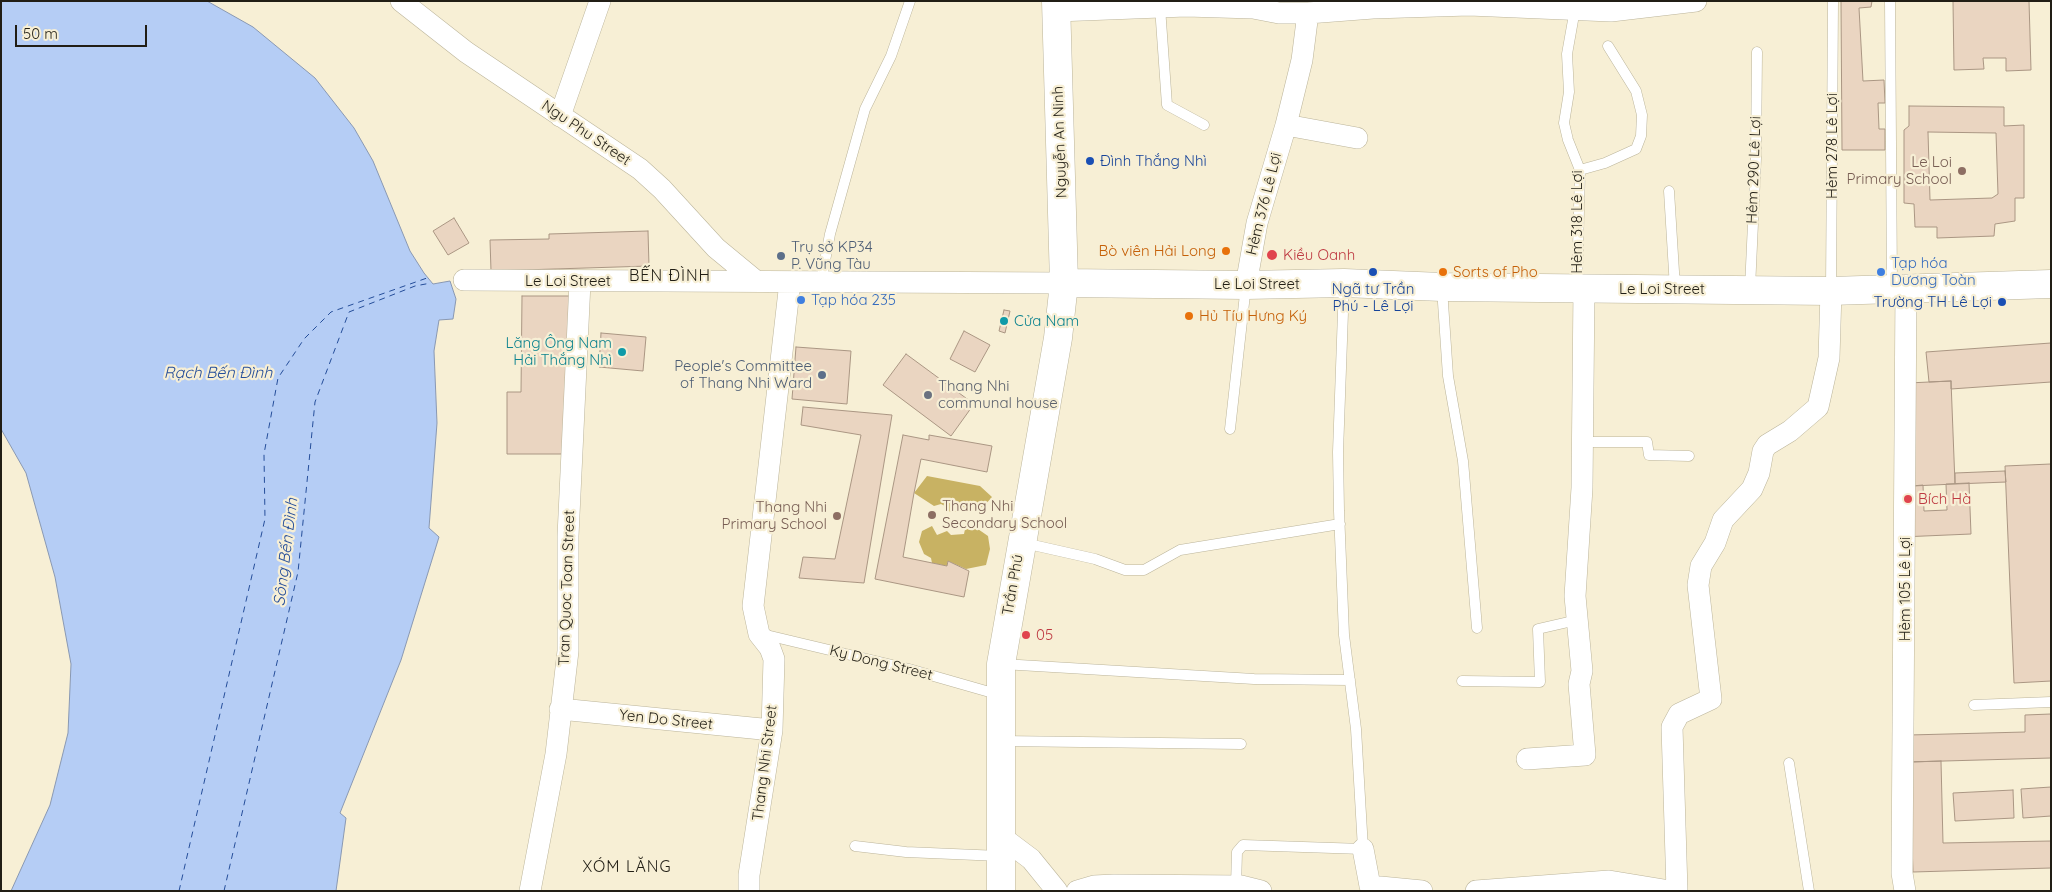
<!DOCTYPE html>
<html>
<head>
<meta charset="utf-8">
<style>
	body { margin:0 }
	#map { position:relative; width:2052px; height:892px; overflow:hidden; background:#f7efd5; font-family:Quicksand,sans-serif }
	canvas { display:block }
	.frame { position:absolute; inset:0; border:2px solid #211e15; pointer-events:none }
	.scale { position:absolute; left:15px; top:25px; width:132px; height:22px; box-sizing:border-box; border:2px solid #211e15; border-top:0; padding-left:6px; font-size:15px; line-height:18px; white-space:nowrap; color:#211e15; -webkit-text-stroke:4px #f7efd5; paint-order:stroke }
</style>
</head>
<body>
<div id="map">
<canvas width="2052" height="892"></canvas>
<div class="frame"></div>
<div class="scale">50 m</div>
</div>
<script>
const c = document.querySelector('canvas').getContext('2d');
c.lineJoin = 'round';
function paint(path, color) {
  c.fillStyle = color;
  c.fill(path, 'evenodd');
}
function poly(rows) {
  const path = new Path2D();
  for (const r of rows) {
    path.moveTo(r[0], r[1]);
    for (let i = 2; i < r.length; i += 2) path.lineTo(r[i], r[i + 1]);
  }
  return path;
}
function strokePath(path, color, width, dash) {
  c.strokeStyle = color;
  c.lineWidth = width;
  c.lineCap = dash ? 'butt' : 'round';
  c.setLineDash(dash || []);
  c.stroke(path);
}
function label(font, color, halo, rows, align = 'center') {
  c.font = font + ' Quicksand,sans-serif';
  c.lineWidth = 4.5;
  c.setLineDash([]);
  c.textBaseline = 'middle';
  c.strokeStyle = halo;
  c.fillStyle = color;
  for (const [text, x, y, turn = 0] of rows) {
    c.save();
    c.translate(x, y);
    c.rotate((+turn || 0) * Math.PI / 180);
    c.textAlign = isNaN(turn) ? turn : align;
    if (halo) c.strokeText(text, 0, 0);
    c.fillText(text, 0, 0);
    c.restore();
  }
}
paint(poly([
	[927,476,980,486,992,497,984,506,975,510,968,510,962,506,955,512,950,512,947,507,941,504,934,506,914,493],
	[932,526,937,535,947,531,951,535,964,534,965,529,975,527,988,536,990,549,986,565,966,569,948,561,947,566,932,563,931,558,924,554,919,542,922,531]
]), '#c8b263');
const water = poly([
	[1,1,207,1,253,27,315,78,354,128,373,161,410,251,424,273,433,284,450,281,456,299,453,319,439,320,434,351,437,423,429,528,439,537,401,660,340,813,346,818,336,891,11,891,50,805,68,733,71,664,55,577,26,473,1,429,1,1]
]);
paint(water, '#b5cdf5');
strokePath(water, '#8998b2', 1);
strokePath(poly([
	[179,891,265,519,264,454,278,378,304,339,331,312,427,278],
	[224,891,298,572,315,402,349,312,415,286,431,283]
]), '#254e9a', 1, [6, 5]);
const building = poly([
	[1841,1,1872,1,1871,7,1859,8,1863,81,1884,80,1885,103,1878,103,1879,129,1885,129,1885,150,1842,150,1841,1],
	[1953,1,2029,1,2031,70,2006,71,2006,58,1983,58,1984,69,1954,70,1953,1],
	[1909,106,2004,107,2004,126,2024,125,2024,198,2015,198,2015,221,1995,224,1994,236,1937,238,1937,227,1915,227,1914,204,1904,203,1904,130,1909,126,1909,106],
	[1928,132,1996,133,1998,194,1992,198,1930,200,1928,132],
	[454,218,469,243,448,255,433,231,454,218],
	[648,231,649,266,491,271,490,240,549,239,549,234,648,231],
	[522,296,572,296,571,454,507,454,507,392,521,392,522,296],
	[1004,310,1010,311,1005,333,999,331,1004,310],
	[964,331,990,345,975,372,950,359,964,331],
	[601,333,646,337,643,371,599,367,601,333],
	[2051,343,2051,382,1951,389,1951,381,1929,382,1926,352,2051,343],
	[796,347,851,351,847,404,792,399,796,347],
	[906,354,974,404,951,436,883,385,906,354],
	[1951,381,1955,484,1912,486,1908,383,1951,381],
	[803,407,892,415,864,583,799,578,803,557,835,559,861,435,801,425,803,407],
	[903,435,929,440,929,435,992,446,987,472,921,459,914,493,903,557,947,566,948,561,969,571,964,597,875,579,903,435],
	[2051,464,2051,681,2014,683,2005,466,2051,464],
	[2005,471,2006,482,1955,484,1955,473,2005,471],
	[1969,483,1971,534,1901,537,1912,486,1923,485,1924,511,1947,510,1946,484,1969,483],
	[2051,714,2051,758,1909,762,1909,735,2025,732,2025,715,2051,714],
	[1941,761,1943,843,2051,841,2051,868,1913,872,1909,762,1941,761],
	[2051,787,2051,816,2023,818,2021,789,2051,787],
	[2013,790,2014,818,1955,821,1953,793,2013,790]
]);
paint(building, '#ead5c1');
strokePath(building, '#aa9683', 1);
const lane = poly([
	[1890,1,1892,288],
	[1160,7,1167,105,1204,125],
	[1575,9,1567,54,1569,92,1564,123,1568,140,1580,170,1577,287],
	[1580,170,1605,163,1636,149,1641,136,1642,115,1636,91,1608,46],
	[1669,191,1675,288],
	[821,282,830,234,865,109,891,56,910,1],
	[1442,288,1448,376,1463,461,1477,628],
	[1750,288,1756,158,1757,52],
	[1831,290,1833,1],
	[1230,429,1246,285],
	[1583,442,1647,442,1649,455,1689,456],
	[1024,543,1095,559,1125,570,1144,570,1180,550,1340,524],
	[762,634,909,669,1000,695],
	[1002,664,1254,679,1350,680],
	[1462,681,1540,682,1538,629,1577,620],
	[1974,705,2051,702],
	[1001,741,1241,744],
	[1789,763,1809,891],
	[855,846,906,852,1000,856],
	[1236,886,1237,852,1243,845,1363,849,1356,729,1344,635,1339,511,1338,452,1344,284]
]);
const street = poly([
	[401,1,466,52,640,169,662,189,716,248,756,281],
	[1057,11,1186,6,1253,8,1279,13,1308,13,1373,8,1469,5,1611,11,1696,1],
	[1308,13,1302,60,1286,125,1357,138],
	[560,116,600,1],
	[464,280,1064,283],
	[1246,285,1257,223,1286,125],
	[560,709,772,730],
	[1527,759,1585,755,1579,684,1582,671,1575,596,1582,488,1584,288],
	[999,835,1031,859,1057,891],
	[1363,849,1370,886,1422,891],
	[530,891,556,754,568,651,568,536,580,282],
	[749,891,749,875,772,730,774,659,770,648,759,634,753,606,790,282],
	[1077,891,1094,886,1114,885,1241,886,1261,891],
	[1476,891,1609,881,1670,891],
	[1677,891,1672,727,1679,714,1711,699,1698,585,1701,566,1715,543,1723,520,1752,489,1759,473,1763,451,1767,445,1790,431,1818,407,1829,358,1831,291],
	[1905,891,1902,873,1906,287]
]);
const primary = poly([
	[1064,283,1246,285,1344,283,1442,287,1831,291,2051,284],
	[1001,891,1001,664,1058,338,1064,283,1056,1]
]);
strokePath(lane, '#bbb49a', 11);
strokePath(street, '#bbb49a', 22);
strokePath(primary, '#bbb49a', 29);
strokePath(lane, '#fff', 10);
strokePath(street, '#fff', 21);
strokePath(primary, '#fff', 28);
for (const [x, y, r, color] of [
	[1090,161,5,"#1a4fb4"],
	[1962,171,5,"#8d6e63"],
	[1226,251,5,"#e8710a"],
	[1272,255,6,"#e0444e"],
	[781,256,5,"#5c6f8a"],
	[1373,272,5,"#1a4fb4"],
	[1443,272,5,"#e8710a"],
	[1881,272,5,"#3f7fe0"],
	[801,300,5,"#3f7fe0"],
	[2002,302,5,"#1a4fb4"],
	[1189,316,5,"#e8710a"],
	[1004,321,5,"#0f9aa8"],
	[622,352,5,"#0f9aa8"],
	[822,375,5,"#5c6f8a"],
	[928,395,5,"#6b7280"],
	[1908,499,5,"#e0444e"],
	[932,515,5,"#8d6e63"],
	[837,516,5,"#8d6e63"],
	[1026,635,5,"#e0444e"]
]) {
  const dot = new Path2D();
  dot.arc(x, y, r, 0, 2 * Math.PI);
  c.fillStyle = color;
  c.fill(dot);
  strokePath(dot, '#f7efd5', 2);
}
label('15px', '#211e15', '#f7efd5', [
	["Ngu Phu Street",586,133,34],
	["Nguyễn An Ninh",1060,142,-92],
	["Hẻm 278 Lê Lợi",1832,146,-90],
	["Hẻm 290 Lê Lợi",1754,170,-88],
	["Hẻm 376 Lê Lợi",1264,204,-76],
	["Hẻm 318 Lê Lợi",1577,222,-90],
	["Le Loi Street",568,281],
	["Le Loi Street",1257,284],
	["Le Loi Street",1662,289],
	["Trần Phú",1013,585,-80],
	["Tran Quoc Toan Street",567,588,-88],
	["Hẻm 105 Lê Lợi",1905,589,-90],
	["Ky Dong Street",881,663,14],
	["Yen Do Street",666,720,6],
	["Thang Nhi Street",765,763,-83]
]);
label('15px', '#164399', '#f7efd5', [
	["Đình Thắng Nhì",1100,161],
	["Ngã tư Trần",1373,289,"center"],
	["Phú - Lê Lợi",1373,306,"center"],
	["Trường TH Lê Lợi",1992,302,"right"]
], 'left');
label('15px', '#785e54', '#f7efd5', [
	["Le Loi",1952,162],
	["Primary School",1952,179],
	["Thang Nhi",942,506,"left"],
	["Secondary School",942,523,"left"],
	["Thang Nhi",827,507],
	["Primary School",827,524]
], 'right');
label('15px', '#4e5e75', '#f7efd5', [
	["Trụ sở KP34",791,247],
	["P. Vũng Tàu",791,264],
	["People's Committee",812,366,"right"],
	["of Thang Nhi Ward",812,383,"right"]
], 'left');
label('15px', '#c56008', '#f7efd5', [
	["Bò viên Hải Long",1216,251,"right"],
	["Sorts of Pho",1453,272],
	["Hủ Tíu Hưng Ký",1199,316]
], 'left');
label('15px', '#be3a42', '#f7efd5', [
	["Kiều Oanh",1283,255],
	["Bích Hà",1918,499],
	["05",1036,635]
], 'left');
label('15px', '#366cbe', '#f7efd5', [
	["Tạp hóa",1891,263],
	["Dương Toàn",1891,280],
	["Tạp hóa 235",811,300]
], 'left');
label('15px', '#0d838f', '#f7efd5', [
	["Cửa Nam",1014,321],
	["Lăng Ông Nam",612,343,"right"],
	["Hải Thắng Nhì",612,360,"right"]
], 'left');
label('15px', '#5b616d', '#f7efd5', [
	["Thang Nhi",938,386],
	["communal house",938,403]
], 'left');
c.letterSpacing = '1px';
label('16px', '#211e15', '#f7efd5', [
	["BẾN ĐÌNH",670,276],
	["XÓM LĂNG",627,867]
]);
c.letterSpacing = '0px';
label('italic 16px', '#254e9a', '#f7efd5', [
	["Rạch Bến Đình",218,373],
	["Sông Bến Đình",286,552,-83]
]);
</script>
</body>
</html>
